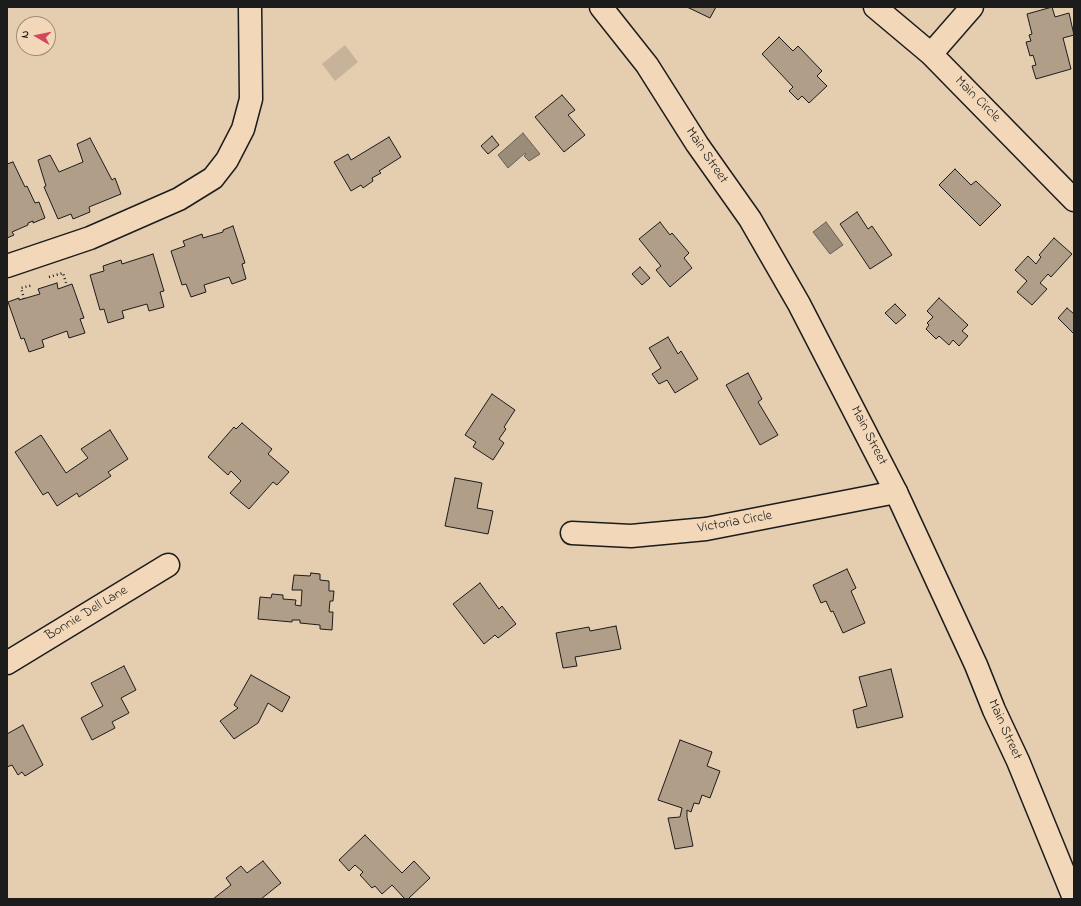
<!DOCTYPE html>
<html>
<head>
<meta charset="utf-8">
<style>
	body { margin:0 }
	#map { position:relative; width:1081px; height:906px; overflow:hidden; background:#e5cdb0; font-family:"Indie Flower",sans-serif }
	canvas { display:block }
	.frame { position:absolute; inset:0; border:8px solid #1c1c1c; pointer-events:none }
	.north { position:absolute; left:16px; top:16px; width:40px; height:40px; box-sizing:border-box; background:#f2d8b9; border:1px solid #9c8d7a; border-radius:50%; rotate:279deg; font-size:11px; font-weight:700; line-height:16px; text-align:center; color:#1c1c1c }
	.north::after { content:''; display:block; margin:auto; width:14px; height:18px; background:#d1495b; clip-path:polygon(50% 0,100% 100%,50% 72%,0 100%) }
</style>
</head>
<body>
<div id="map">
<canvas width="1081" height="906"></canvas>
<div class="frame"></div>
<div class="north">N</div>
</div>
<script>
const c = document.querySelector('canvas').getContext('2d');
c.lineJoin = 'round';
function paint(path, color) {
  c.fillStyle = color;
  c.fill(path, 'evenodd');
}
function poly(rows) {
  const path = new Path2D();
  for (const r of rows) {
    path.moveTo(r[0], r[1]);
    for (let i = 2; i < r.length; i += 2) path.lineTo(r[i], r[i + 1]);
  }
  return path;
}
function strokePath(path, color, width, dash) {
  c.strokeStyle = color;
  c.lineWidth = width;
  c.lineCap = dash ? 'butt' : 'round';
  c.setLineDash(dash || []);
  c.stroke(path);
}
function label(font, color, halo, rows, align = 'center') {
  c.font = font + ' "Indie Flower",sans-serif';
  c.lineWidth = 3.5;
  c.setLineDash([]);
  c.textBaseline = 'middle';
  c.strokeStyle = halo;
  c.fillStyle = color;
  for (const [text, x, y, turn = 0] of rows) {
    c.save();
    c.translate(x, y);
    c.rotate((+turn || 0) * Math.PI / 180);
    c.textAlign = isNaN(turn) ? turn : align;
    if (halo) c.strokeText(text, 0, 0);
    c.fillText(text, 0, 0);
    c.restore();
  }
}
paint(poly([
	[345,45,358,62,335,81,322,64]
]), '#c7b29a');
const water = poly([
	[523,133,540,154,529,161,524,156,526,154,525,153,508,168,498,155,523,133],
	[826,222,843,245,830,254,813,232,826,222]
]);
paint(water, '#9b8b79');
strokePath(water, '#685f54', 1);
const building = poly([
	[687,7,716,7,710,18,687,7],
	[1052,7,1055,17,1069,13,1074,35,1063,38,1071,69,1036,79,1032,66,1036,65,1033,55,1030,56,1026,42,1031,41,1029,35,1032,34,1027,14,1052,7],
	[779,37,793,51,798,46,822,71,817,76,827,86,809,103,802,96,798,100,789,91,793,87,762,54,779,37],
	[562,95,575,110,568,115,585,135,564,152,535,117,562,95],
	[492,136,499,145,488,154,481,146,492,136],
	[389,137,401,157,379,171,381,173,372,178,373,181,363,188,361,185,351,191,334,162,348,154,351,160,389,137],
	[90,138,112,180,115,178,121,194,89,207,90,212,73,219,71,214,58,219,44,187,46,186,38,160,50,155,59,172,83,162,77,144,90,138],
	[13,162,25,187,27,186,35,203,39,202,45,218,33,223,33,221,28,223,28,225,12,232,14,235,7,238,7,164,13,162],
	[955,169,971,185,976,181,1001,205,980,226,939,185,955,169],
	[857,212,868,229,872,226,892,255,870,269,840,224,857,212],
	[660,222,670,235,672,233,689,253,684,258,692,268,670,287,656,270,661,266,639,239,660,222],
	[233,226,245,263,242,264,246,279,232,284,229,277,204,285,206,292,191,297,186,284,182,285,171,251,185,246,183,241,202,234,203,238,223,232,223,230,233,226],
	[1054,238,1072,254,1051,277,1048,274,1040,283,1047,289,1032,305,1017,292,1027,281,1015,270,1028,256,1036,264,1041,257,1039,255,1054,238],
	[153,254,164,291,160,292,164,307,149,311,147,304,122,311,124,318,108,323,104,309,100,310,90,275,104,271,103,266,121,260,122,264,153,254],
	[640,267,650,278,642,285,632,274,640,267],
	[57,283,58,289,72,284,84,318,80,319,85,333,69,338,67,331,42,340,44,347,29,352,24,338,21,339,8,302,19,298,19,300,40,294,38,289,57,283],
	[939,298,968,325,962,331,968,336,959,346,953,340,949,345,939,336,936,339,926,329,929,325,927,323,933,317,927,311,939,298],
	[895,304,906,315,896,324,885,313,895,304],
	[1067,308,1074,314,1074,334,1058,318,1067,308],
	[668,337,678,354,681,351,698,379,675,393,667,380,659,384,652,374,661,368,649,348,668,337],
	[748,373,762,399,758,402,778,435,760,445,726,385,748,373],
	[492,394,515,410,504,427,506,429,499,439,504,443,493,460,473,447,476,442,465,435,492,394],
	[242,423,272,449,268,454,289,472,277,485,273,482,249,509,230,493,241,481,231,471,228,475,208,457,234,427,236,429,242,423],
	[110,430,128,459,108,472,111,476,79,497,77,493,57,506,48,492,43,495,15,452,41,435,66,473,88,458,81,449,110,430],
	[455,478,482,483,477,508,493,511,488,534,445,526,455,478],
	[847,569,856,588,851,591,865,623,843,633,833,611,831,612,826,601,821,603,813,585,847,569],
	[311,573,320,574,320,580,329,581,329,591,334,591,333,601,330,601,329,612,333,612,332,630,320,629,320,625,300,623,300,620,292,620,292,622,258,619,260,597,271,598,272,594,283,595,283,599,296,600,295,605,301,606,302,590,292,590,294,575,310,576,311,573],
	[480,583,499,609,502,606,516,624,498,638,495,635,484,644,453,604,480,583],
	[616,626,621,649,575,657,577,666,563,668,556,633,589,627,590,631,616,626],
	[124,666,136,690,121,698,129,713,112,722,115,728,92,740,81,718,103,706,91,683,124,666],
	[891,669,903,717,857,728,853,710,867,706,859,677,891,669],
	[251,675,290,697,282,712,268,703,258,723,234,739,220,721,238,708,234,705,251,675],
	[23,725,43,765,25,776,22,772,18,775,12,765,7,767,7,734,23,725],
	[680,740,712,752,707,766,720,771,710,798,702,795,699,804,694,803,691,812,687,810,687,817,693,846,675,849,668,818,680,817,682,808,658,800,680,740],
	[365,835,402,873,414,861,430,878,408,899,405,899,392,885,382,894,375,886,372,888,360,875,363,872,355,865,349,871,339,860,365,835],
	[263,861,281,883,261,899,213,899,231,885,226,878,241,866,247,873,263,861]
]);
paint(building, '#b09e89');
strokePath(building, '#1c1c1c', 1);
const minor = poly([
	[875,7,931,54,1074,200],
	[931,54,972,7],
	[7,266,90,238,179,199,213,178,227,160,243,129,251,99,250,7],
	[572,533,631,536,706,529,896,492],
	[7,663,168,565]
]);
const major = poly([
	[601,7,647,65,697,144,750,219,799,304,896,492,976,665,994,710,1018,761,1074,898]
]);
strokePath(minor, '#1c1c1c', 25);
strokePath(major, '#1c1c1c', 25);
strokePath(poly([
	[49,277,63,273,67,286],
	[24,299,21,288,33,285]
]), '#1c1c1c', 2.5, [1, 3]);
strokePath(minor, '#f2d8b9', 22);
strokePath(major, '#f2d8b9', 22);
label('14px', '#1c1c1c', '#f2d8b9', [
	["Main Circle",977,100,45],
	["Main Street",706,156,56],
	["Main Street",868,436,63],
	["Victoria Circle",735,523,-10],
	["Bonnie Dell Lane",87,614,-31],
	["Main Street",1004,730,66]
]);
</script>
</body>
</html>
